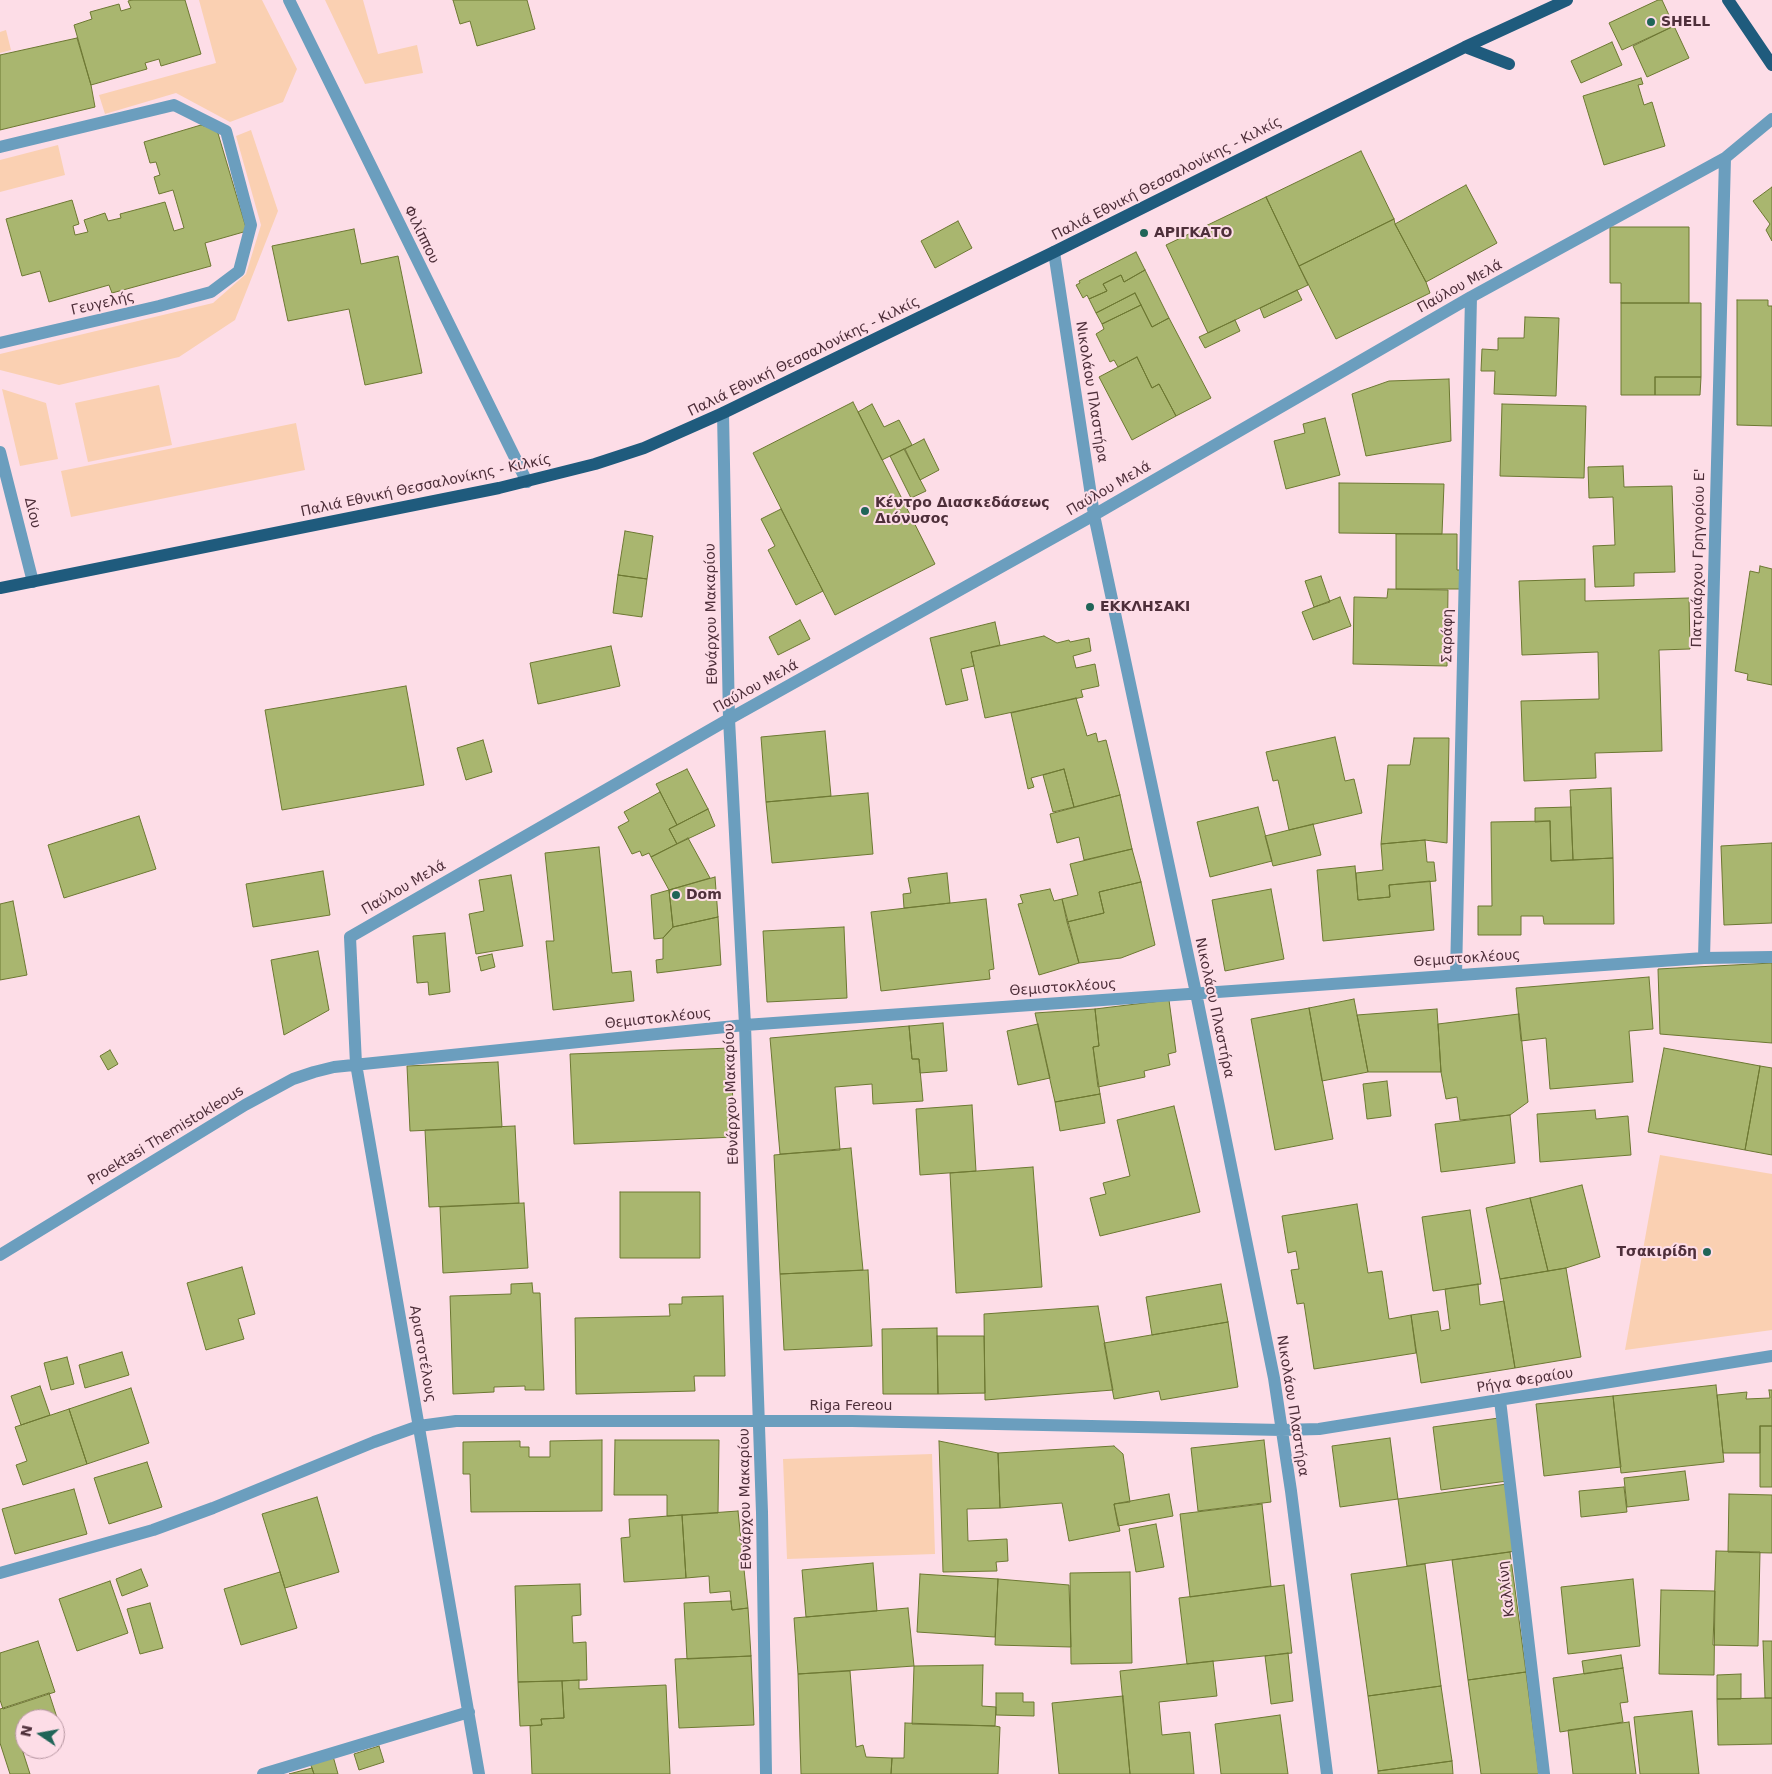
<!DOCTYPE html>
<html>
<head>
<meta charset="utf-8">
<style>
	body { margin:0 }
	#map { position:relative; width:1772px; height:1774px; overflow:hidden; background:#fddde7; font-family:"DejaVu Sans",sans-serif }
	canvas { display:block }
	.north { position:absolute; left:15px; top:1709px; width:50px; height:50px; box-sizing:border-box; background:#fddde7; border:1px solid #b797a2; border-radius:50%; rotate:282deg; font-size:14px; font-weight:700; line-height:20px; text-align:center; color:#4e2f3a }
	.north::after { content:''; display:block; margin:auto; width:18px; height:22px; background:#206558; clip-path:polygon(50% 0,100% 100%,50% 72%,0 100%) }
</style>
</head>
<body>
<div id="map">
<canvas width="1772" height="1774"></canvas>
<div class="north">N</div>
</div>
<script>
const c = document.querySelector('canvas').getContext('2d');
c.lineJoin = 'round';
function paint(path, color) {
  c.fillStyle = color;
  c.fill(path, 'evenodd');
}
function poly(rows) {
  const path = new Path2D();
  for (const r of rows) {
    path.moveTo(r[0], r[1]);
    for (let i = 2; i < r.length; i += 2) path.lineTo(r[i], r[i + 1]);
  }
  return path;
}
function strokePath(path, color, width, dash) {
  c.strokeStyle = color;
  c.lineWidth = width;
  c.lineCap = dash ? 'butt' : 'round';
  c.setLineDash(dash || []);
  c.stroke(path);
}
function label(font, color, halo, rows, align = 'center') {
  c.font = font + ' "DejaVu Sans",sans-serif';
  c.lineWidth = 4;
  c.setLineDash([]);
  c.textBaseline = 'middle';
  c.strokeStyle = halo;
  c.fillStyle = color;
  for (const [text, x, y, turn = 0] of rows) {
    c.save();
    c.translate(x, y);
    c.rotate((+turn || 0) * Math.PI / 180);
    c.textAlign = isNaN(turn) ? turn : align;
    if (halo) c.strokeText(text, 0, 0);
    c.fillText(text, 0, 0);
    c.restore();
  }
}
paint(poly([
	[199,0,262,0,297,69,283,102,230,122,176,93,105,114,99,95,216,63],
	[325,0,363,0,378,54,417,45,423,73,365,84],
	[6,30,11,50,0,53,0,32],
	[251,130,278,211,235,320,179,357,59,385,0,370,0,354,213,303,246,274,261,225,236,136],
	[58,145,65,175,0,192,0,160],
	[159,385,172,445,88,462,75,403],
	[2,389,46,403,58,459,20,466],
	[296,423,305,470,71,517,61,471],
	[1660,1155,1772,1174,1772,1330,1625,1350],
	[932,1454,935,1554,787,1559,783,1459]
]), '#fad0b2');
const building = poly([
	[132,0,185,0,201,54,161,66,159,59,145,63,147,69,91,85,74,25,92,19,90,12,119,4,121,11,131,8,128,1,132,0],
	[453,0,527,0,535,29,477,46,470,21,460,24,453,0],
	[1658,0,1662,0,1674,26,1622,50,1609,23,1658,0],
	[1674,26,1689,58,1647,77,1633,46,1674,26],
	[77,38,91,85,95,107,0,130,0,55,77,38],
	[1612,42,1622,65,1581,83,1571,61,1612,42],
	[1641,78,1643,84,1638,85,1644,105,1652,102,1665,146,1604,165,1583,96,1641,78],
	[201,125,217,130,247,231,205,243,211,266,112,293,109,285,49,302,40,271,22,276,6,219,72,200,79,224,73,226,75,235,88,232,84,220,105,213,108,221,121,218,120,214,165,202,174,231,184,228,173,190,159,194,154,177,160,175,156,162,150,163,144,142,201,125],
	[1361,151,1394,219,1299,266,1266,197,1361,151],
	[1466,185,1497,243,1426,282,1395,224,1466,185],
	[1772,187,1772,241,1766,230,1770,224,1753,201,1772,187],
	[1266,197,1308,285,1208,333,1166,245,1266,197],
	[1394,219,1395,224,1426,282,1430,293,1336,339,1299,266,1394,219],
	[958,221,972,248,935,268,921,241,958,221],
	[1610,227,1689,227,1689,303,1621,303,1621,283,1610,283,1610,227],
	[354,229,361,264,398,256,422,373,365,385,349,309,288,321,272,246,354,229],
	[1136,252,1145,270,1124,282,1121,275,1103,284,1107,291,1089,299,1087,295,1083,298,1076,285,1080,283,1079,281,1136,252],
	[1145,270,1169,318,1152,327,1135,293,1096,313,1089,299,1107,291,1103,284,1121,275,1124,282,1145,270],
	[1297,290,1302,300,1264,318,1260,308,1297,290],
	[1135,293,1141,305,1102,324,1096,313,1135,293],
	[1737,300,1768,300,1768,306,1772,306,1772,426,1737,425,1737,300],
	[1621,303,1701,303,1701,377,1655,377,1655,395,1621,395,1621,303],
	[1141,305,1152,327,1169,318,1211,398,1176,416,1159,384,1152,388,1137,357,1118,367,1114,360,1110,362,1096,334,1104,329,1102,324,1141,305],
	[1525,317,1559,318,1556,396,1494,394,1495,371,1481,371,1482,349,1498,350,1498,338,1524,338,1525,317],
	[1235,320,1240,331,1205,348,1199,337,1235,320],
	[1137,357,1152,388,1159,384,1176,416,1132,440,1099,377,1137,357],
	[1655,377,1701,377,1700,395,1655,395,1655,377],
	[1449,379,1451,441,1366,456,1352,394,1389,381,1449,379],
	[853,402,935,564,835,615,753,453,853,402],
	[872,404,884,427,899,420,912,445,882,460,858,412,872,404],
	[1502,404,1586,406,1584,478,1500,476,1502,404],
	[1325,418,1340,475,1286,489,1274,441,1305,433,1303,424,1325,418],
	[924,439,939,470,920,480,905,449,924,439],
	[904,449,926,491,911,498,890,456,904,449],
	[1623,466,1624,487,1672,486,1675,572,1634,573,1634,586,1595,587,1593,546,1615,545,1613,497,1589,498,1588,467,1623,466],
	[1339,483,1444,484,1442,534,1339,533,1339,483],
	[781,509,823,591,796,605,768,550,775,546,761,519,781,509],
	[625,531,653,536,647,579,618,575,625,531],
	[1396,534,1457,534,1457,570,1463,570,1462,589,1396,589,1396,534],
	[1760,566,1772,569,1772,685,1747,680,1748,674,1735,671,1750,571,1759,573,1760,566],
	[618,575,647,579,642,617,613,613,618,575],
	[1321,576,1330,602,1314,607,1305,581,1321,576],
	[1585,579,1585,601,1689,598,1690,649,1659,650,1662,751,1595,753,1596,778,1524,781,1521,701,1599,699,1598,652,1522,655,1519,581,1585,579],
	[1388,589,1448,590,1447,666,1353,664,1354,597,1387,598,1388,589],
	[1340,597,1351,626,1313,640,1302,612,1340,597],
	[800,620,810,639,778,655,769,637,800,620],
	[995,622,1000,645,971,652,974,666,961,669,968,700,946,705,930,638,995,622],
	[1044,636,1057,643,1069,640,1070,642,1089,638,1091,651,1073,656,1076,668,1095,664,1099,686,1081,690,1083,697,985,718,971,652,1044,636],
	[611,646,620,686,538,704,530,663,611,646],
	[406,686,424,785,282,810,265,710,406,686],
	[1076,698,1087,736,1096,733,1098,742,1106,740,1120,795,1074,807,1064,769,1031,778,1034,787,1028,789,1011,713,1076,698],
	[825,731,831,796,766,802,761,737,825,731],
	[1335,737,1345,781,1354,779,1362,813,1289,830,1278,780,1273,781,1266,752,1335,737],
	[1414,738,1449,738,1447,843,1425,840,1381,844,1388,765,1410,765,1414,738],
	[483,740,492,772,466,780,457,748,483,740],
	[687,769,708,809,677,825,656,784,687,769],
	[1064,769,1074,807,1053,812,1043,775,1064,769],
	[1611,788,1613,858,1573,860,1570,790,1611,788],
	[660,792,677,825,669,829,677,844,651,857,649,853,642,856,640,851,632,854,618,827,629,821,624,812,660,792],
	[868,793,873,854,772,863,766,802,868,793],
	[1120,795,1132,849,1084,860,1079,837,1057,843,1050,814,1120,795],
	[1258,807,1272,861,1210,877,1197,822,1258,807],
	[1571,807,1573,860,1551,861,1550,821,1535,822,1535,808,1571,807],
	[708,809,715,826,677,844,669,829,708,809],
	[139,816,156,869,64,898,48,845,139,816],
	[1550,821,1551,861,1613,858,1614,924,1544,924,1543,916,1521,916,1521,935,1478,935,1478,906,1492,906,1491,822,1550,821],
	[1313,824,1321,855,1273,866,1265,836,1313,824],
	[688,838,710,878,669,890,651,857,688,838],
	[1425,840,1427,862,1434,862,1436,881,1389,885,1390,897,1358,900,1356,873,1383,870,1381,844,1425,840],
	[1772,843,1772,923,1724,925,1721,846,1772,843],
	[599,847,612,973,631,971,634,1001,553,1010,546,941,554,941,545,853,599,847],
	[1132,849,1141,882,1099,892,1104,913,1067,922,1062,899,1078,895,1070,864,1132,849],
	[1355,866,1358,900,1390,897,1389,885,1430,881,1434,930,1323,941,1317,870,1355,866],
	[323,871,330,915,253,927,246,884,323,871],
	[947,873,950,903,904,908,903,894,911,893,908,878,947,873],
	[511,875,523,946,476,954,469,914,484,911,479,880,511,875],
	[715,877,718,917,673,927,669,890,715,877],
	[1141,882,1155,945,1121,958,1079,963,1067,922,1104,913,1099,892,1141,882],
	[1050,889,1054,901,1062,899,1079,963,1039,975,1018,904,1023,903,1020,895,1050,889],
	[1271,889,1284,959,1225,971,1212,900,1271,889],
	[669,890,673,927,663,938,654,939,651,895,669,890],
	[986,899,994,969,989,970,990,979,881,991,871,912,986,899],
	[13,901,27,975,0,980,0,904,13,901],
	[718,917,721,965,657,973,656,960,663,959,663,938,673,927,718,917],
	[844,927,847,998,767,1002,763,931,844,927],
	[445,933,450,992,429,995,428,982,417,983,413,936,445,933],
	[318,951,329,1010,284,1035,271,960,318,951],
	[492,954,495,967,481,971,478,957,492,954],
	[1772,963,1772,1043,1660,1034,1658,969,1772,963],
	[1649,977,1653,1029,1629,1031,1633,1082,1550,1089,1546,1038,1521,1041,1516,988,1649,977],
	[1354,999,1368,1072,1322,1081,1309,1008,1354,999],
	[1169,1000,1176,1052,1168,1054,1170,1065,1144,1071,1145,1077,1098,1087,1093,1047,1099,1046,1095,1009,1169,1000],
	[1309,1008,1333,1139,1275,1150,1251,1019,1309,1008],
	[1095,1009,1099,1046,1093,1047,1100,1094,1055,1102,1035,1013,1095,1009],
	[1437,1009,1441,1072,1368,1072,1357,1015,1437,1009],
	[1519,1014,1528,1102,1510,1115,1460,1120,1457,1097,1446,1099,1441,1072,1438,1024,1519,1014],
	[943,1023,947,1071,920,1073,919,1059,912,1059,909,1026,943,1023],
	[1038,1024,1050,1078,1018,1085,1007,1031,1038,1024],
	[909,1026,912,1059,919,1059,923,1101,873,1104,872,1084,835,1087,840,1150,780,1154,770,1038,909,1026],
	[731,1048,734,1137,574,1144,570,1054,731,1048],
	[1664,1048,1760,1066,1745,1150,1648,1132,1664,1048],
	[110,1050,118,1064,108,1070,100,1056,110,1050],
	[498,1062,502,1127,410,1131,407,1066,498,1062],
	[1760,1066,1772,1068,1772,1155,1745,1150,1760,1066],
	[1387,1081,1391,1116,1367,1119,1363,1084,1387,1081],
	[1100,1094,1105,1123,1060,1131,1055,1102,1100,1094],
	[972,1105,976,1171,920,1175,916,1109,972,1105],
	[1174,1106,1200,1212,1100,1236,1090,1198,1106,1194,1103,1183,1130,1176,1117,1120,1174,1106],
	[1595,1110,1596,1119,1628,1116,1631,1155,1540,1162,1537,1114,1595,1110],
	[1510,1115,1515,1163,1441,1172,1435,1124,1510,1115],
	[515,1126,519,1203,429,1207,425,1130,515,1126],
	[851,1148,863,1270,780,1274,774,1155,851,1148],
	[1033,1167,1042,1287,956,1293,950,1173,1033,1167],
	[1582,1185,1600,1257,1566,1268,1548,1271,1530,1198,1582,1185],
	[620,1192,700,1192,700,1258,620,1258,620,1192],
	[1530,1198,1548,1271,1500,1279,1486,1208,1530,1198],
	[524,1203,528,1268,443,1273,440,1207,524,1203],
	[1357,1204,1368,1273,1382,1271,1389,1319,1411,1315,1416,1353,1314,1369,1304,1303,1297,1304,1291,1270,1299,1269,1296,1251,1288,1253,1282,1216,1357,1204],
	[1470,1210,1481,1284,1433,1291,1422,1217,1470,1210],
	[242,1267,255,1314,238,1319,244,1339,206,1350,187,1283,242,1267],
	[1566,1268,1581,1357,1515,1368,1500,1279,1566,1268],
	[868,1270,872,1346,784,1350,780,1274,868,1270],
	[532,1283,533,1293,540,1293,544,1390,525,1390,525,1386,494,1387,494,1392,453,1394,450,1296,511,1294,511,1284,532,1283],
	[1221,1284,1228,1322,1152,1335,1146,1297,1221,1284],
	[1478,1284,1480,1305,1504,1301,1515,1368,1421,1383,1411,1315,1438,1311,1441,1331,1450,1329,1445,1289,1478,1284],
	[723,1296,725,1376,694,1376,695,1391,576,1394,575,1318,670,1316,669,1304,682,1304,682,1297,723,1296],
	[1098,1306,1113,1390,985,1400,984,1314,1098,1306],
	[1228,1322,1238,1387,1161,1400,1159,1391,1114,1399,1104,1343,1228,1322],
	[937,1328,938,1394,883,1394,882,1329,937,1328],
	[937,1336,984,1336,985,1393,938,1394,937,1336],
	[122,1352,129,1375,85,1388,79,1365,122,1352],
	[67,1357,74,1384,51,1390,44,1363,67,1357],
	[1716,1385,1724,1462,1621,1473,1613,1396,1716,1385],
	[40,1386,50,1415,21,1425,11,1396,40,1386],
	[131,1388,149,1443,87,1464,69,1409,131,1388],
	[1769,1390,1772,1390,1772,1426,1760,1426,1760,1453,1723,1453,1717,1395,1747,1392,1746,1399,1770,1398,1769,1390],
	[1613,1396,1621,1467,1544,1476,1536,1404,1613,1396],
	[69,1409,87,1464,23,1485,16,1465,27,1461,15,1427,69,1409],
	[1499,1418,1507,1481,1441,1490,1433,1427,1499,1418],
	[1760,1426,1772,1426,1772,1487,1760,1487,1760,1426],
	[1390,1438,1398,1499,1340,1507,1332,1446,1390,1438],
	[602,1440,602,1511,471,1512,470,1474,463,1474,463,1442,520,1441,520,1447,529,1447,529,1457,550,1457,550,1441,602,1440],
	[615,1440,719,1440,718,1513,667,1516,667,1495,614,1495,615,1440],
	[1264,1440,1271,1502,1198,1511,1191,1448,1264,1440],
	[939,1441,998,1453,1000,1508,967,1509,968,1541,1007,1539,1008,1561,996,1562,997,1571,943,1572,939,1441],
	[1114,1446,1123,1454,1130,1502,1114,1504,1120,1531,1069,1541,1062,1503,1000,1508,998,1453,1114,1446],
	[147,1462,162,1507,109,1524,94,1478,147,1462],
	[1685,1471,1689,1500,1627,1507,1624,1478,1685,1471],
	[1507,1484,1516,1551,1407,1566,1398,1499,1507,1484],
	[1624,1487,1627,1512,1581,1517,1579,1491,1624,1487],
	[74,1489,87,1534,15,1554,2,1509,74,1489],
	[1169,1494,1173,1516,1118,1526,1114,1504,1169,1494],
	[1729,1494,1772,1495,1772,1553,1728,1552,1729,1494],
	[317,1497,339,1572,285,1588,262,1514,317,1497],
	[1262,1504,1271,1586,1190,1597,1180,1514,1262,1504],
	[738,1511,748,1608,732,1610,730,1591,710,1593,709,1576,686,1578,682,1515,738,1511],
	[682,1515,686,1578,624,1582,621,1538,630,1537,629,1519,682,1515],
	[1156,1524,1164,1567,1136,1572,1129,1529,1156,1524],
	[1716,1551,1760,1552,1758,1646,1713,1645,1716,1551],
	[1510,1552,1526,1672,1468,1680,1452,1560,1510,1552],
	[873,1563,877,1611,806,1617,802,1570,873,1563],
	[1425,1564,1441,1686,1368,1696,1351,1574,1425,1564],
	[141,1569,148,1586,122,1596,116,1579,141,1569],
	[280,1572,297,1628,241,1645,224,1589,280,1572],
	[1130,1572,1132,1663,1071,1664,1070,1573,1130,1572],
	[920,1574,998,1579,995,1637,917,1632,920,1574],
	[998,1579,1069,1585,1071,1647,995,1645,998,1579],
	[1633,1579,1640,1646,1568,1654,1561,1587,1633,1579],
	[110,1581,128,1633,77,1651,59,1599,110,1581],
	[580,1584,581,1615,572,1616,573,1643,586,1642,587,1680,518,1682,515,1586,580,1584],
	[1284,1585,1292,1653,1187,1664,1179,1598,1284,1585],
	[1661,1590,1715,1591,1714,1675,1659,1674,1661,1590],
	[731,1601,732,1610,748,1608,751,1656,687,1659,684,1603,731,1601],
	[150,1603,163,1648,140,1654,127,1609,150,1603],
	[908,1608,914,1666,798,1674,794,1618,908,1608],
	[38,1641,55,1692,3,1709,0,1700,0,1653,38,1641],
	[1763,1641,1772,1641,1772,1698,1765,1698,1763,1641],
	[1288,1653,1293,1701,1271,1704,1265,1656,1288,1653],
	[1621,1655,1623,1668,1584,1674,1582,1661,1621,1655],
	[751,1656,754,1725,679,1728,675,1659,751,1656],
	[1213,1661,1217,1696,1159,1702,1162,1735,1190,1732,1194,1774,1130,1774,1120,1671,1213,1661],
	[983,1665,982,1706,996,1707,995,1726,912,1724,914,1666,983,1665],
	[1623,1668,1628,1702,1620,1703,1623,1722,1560,1732,1553,1678,1623,1668],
	[850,1671,856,1747,863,1745,866,1757,892,1758,891,1774,801,1774,798,1674,850,1671],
	[1526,1672,1539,1774,1481,1774,1468,1680,1526,1672],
	[1741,1674,1741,1699,1717,1699,1717,1675,1741,1674],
	[579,1680,579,1689,666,1685,670,1774,532,1774,530,1726,542,1725,541,1719,564,1718,562,1681,579,1680],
	[562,1681,564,1718,541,1719,542,1725,520,1726,518,1682,562,1681],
	[1441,1686,1452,1761,1378,1771,1368,1696,1441,1686],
	[49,1693,62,1733,55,1736,55,1719,25,1719,25,1745,21,1746,30,1774,10,1774,0,1743,0,1709,49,1693],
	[996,1693,1023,1693,1023,1702,1034,1702,1034,1716,996,1715,996,1693],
	[1123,1696,1130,1774,1059,1774,1052,1703,1123,1696],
	[1765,1698,1772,1698,1772,1744,1718,1745,1717,1699,1765,1698],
	[1692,1711,1699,1774,1640,1774,1634,1717,1692,1711],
	[1280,1715,1288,1774,1221,1774,1215,1724,1280,1715],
	[1629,1722,1636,1774,1573,1774,1568,1730,1629,1722],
	[905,1723,995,1726,1000,1727,998,1774,891,1774,892,1758,904,1758,905,1723],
	[379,1746,384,1762,359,1770,354,1754,379,1746],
	[333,1756,338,1774,314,1774,310,1763,333,1756],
	[1452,1761,1453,1774,1378,1774,1378,1771,1452,1761],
	[312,1768,314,1774,289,1774,312,1768]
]);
paint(building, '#a9b66f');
strokePath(building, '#6d7832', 1);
strokePath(poly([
	[289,0,527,482],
	[0,147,174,105,226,131,251,225,239,271,211,292,159,306,0,343],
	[1054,252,1094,515,1196,993,1274,1378,1291,1491,1327,1774],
	[723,413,729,719,745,1025,762,1512,766,1774],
	[0,452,33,582],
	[1704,958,1725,158],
	[1456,975,1471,297],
	[0,1255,245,1105,293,1079,314,1072,334,1067,745,1025,1704,958,1772,957],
	[1500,1400,1544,1774],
	[0,1573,153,1530,213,1508,374,1442,419,1426,456,1421,852,1421,1282,1430,1319,1429,1772,1356],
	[263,1774,469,1712],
	[479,1774,356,1064,350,937,729,719,1094,515,1471,297,1725,158,1772,119]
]), '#6b9ebe', 12);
strokePath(poly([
	[1728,0,1772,65],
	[1465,47,1509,64],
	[0,588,499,488,595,464,644,448,723,413,1054,252,1465,47,1567,0]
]), '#1f5b7d', 12);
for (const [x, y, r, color] of [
	[1651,22,5,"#206558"],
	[1144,233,5,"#206558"],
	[865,511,5,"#206558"],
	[1090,607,5,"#206558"],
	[676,895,5,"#206558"],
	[1707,1252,5,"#206558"]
]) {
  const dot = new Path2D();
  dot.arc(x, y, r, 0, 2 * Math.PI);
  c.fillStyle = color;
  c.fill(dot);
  strokePath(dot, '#fddde7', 2);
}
label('bold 14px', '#4e2f3a', '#fddde7', [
	["SHELL",1661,22],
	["ΑΡΙΓΚΑΤΟ",1154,233],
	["Κέντρο Διασκεδάσεως",875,503],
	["Διόνυσος",875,519],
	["ΕΚΚΛΗΣΑΚΙ",1100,607],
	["Dom",686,895],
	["Τσακιρίδη",1697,1252,"right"]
], 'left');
label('14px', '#4e2f3a', '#fddde7', [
	["Παλιά Εθνική Θεσσαλονίκης - Κιλκίς",1167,179,-27],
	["Φιλίππου",421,235,64],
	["Παύλου Μελά",1460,287,-29],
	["Γευγελής",103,304,-13],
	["Παλιά Εθνική Θεσσαλονίκης - Κιλκίς",804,357,-26],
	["Νικολάου Πλαστήρα",1091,392,81],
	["Παλιά Εθνική Θεσσαλονίκης - Κιλκίς",426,486,-12],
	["Παύλου Μελά",1109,489,-30],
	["Δίου",32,513,76],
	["Πατριάρχου Γρηγορίου Ε'",1699,558,-89],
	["Εθνάρχου Μακαρίου",712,614,-91],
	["Σαράφη",1448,636,-89],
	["Παύλου Μελά",756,687,-29],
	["Παύλου Μελά",404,888,-30],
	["Θεμιστοκλέους",1467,959,-4],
	["Θεμιστοκλέους",1063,988,-4],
	["Νικολάου Πλαστήρα",1214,1008,78],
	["Θεμιστοκλέους",658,1019,-6],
	["Εθνάρχου Μακαρίου",732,1094,-92],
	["Proektasi Themistokleous",166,1136,-31],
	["Αριστοτέλους",422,1354,80],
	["Ρήγα Φεραίου",1525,1381,-9],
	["Riga Fereou",851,1406],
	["Νικολάου Πλαστήρα",1292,1406,81],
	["Εθνάρχου Μακαρίου",746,1499,-91],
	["Καλλίνη",1507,1589,-97]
]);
</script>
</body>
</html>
